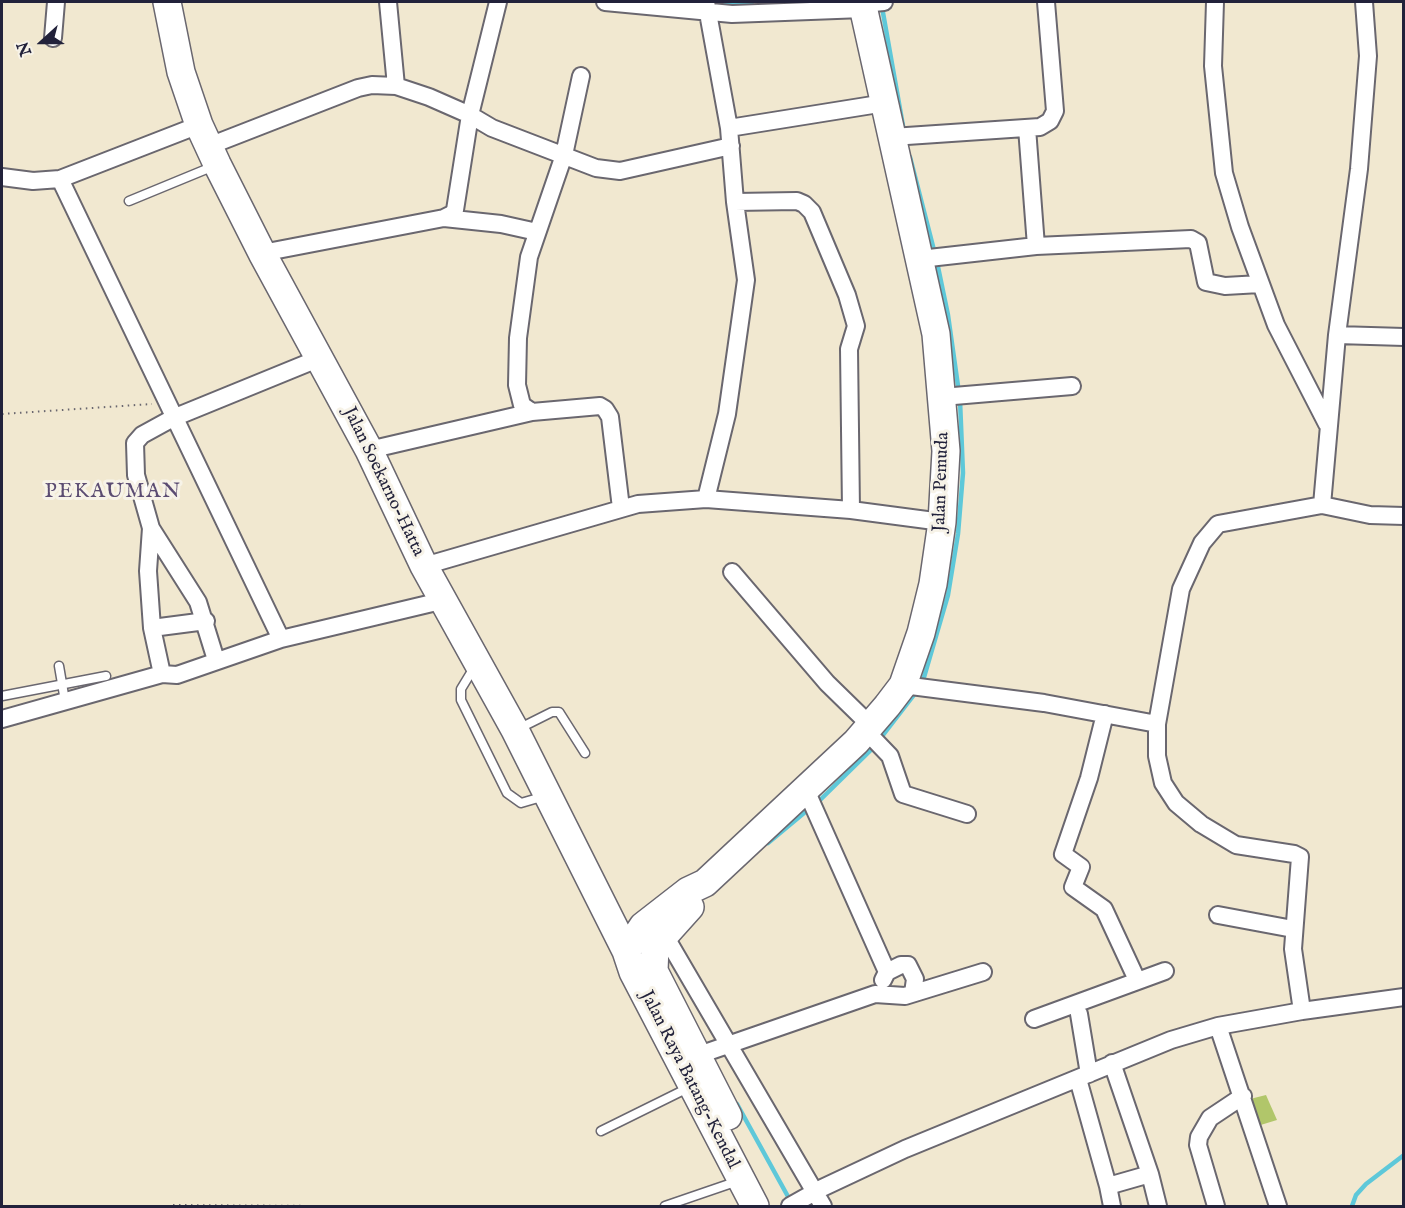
<!DOCTYPE html>
<html>
<head>
<meta charset="utf-8">
<style>
	body { margin:0 }
	#map { position:relative; width:1405px; height:1208px; overflow:hidden; background:#f1e8d0; font-family:"IM FELL English",serif }
	canvas { display:block }
	.frame { position:absolute; inset:0; border:3px solid #22223b; pointer-events:none }
	.north { position:absolute; left:12px; top:12px; width:60px; height:60px; -webkit-text-stroke:4px #f7f3e8; paint-order:stroke; rotate:249deg; font-size:16px; font-weight:700; line-height:24px; text-align:center; color:#22223b }
	.north::after { content:''; display:block; margin:auto; width:21px; height:27px; background:#22223b; clip-path:polygon(50% 0,100% 100%,50% 72%,0 100%) }
</style>
</head>
<body>
<div id="map">
<canvas width="1405" height="1208"></canvas>
<div class="frame"></div>
<div class="north">N</div>
</div>
<script>
const c = document.querySelector('canvas').getContext('2d');
c.lineJoin = 'round';
function paint(path, color) {
  c.fillStyle = color;
  c.fill(path, 'evenodd');
}
function poly(rows) {
  const path = new Path2D();
  for (const r of rows) {
    path.moveTo(r[0], r[1]);
    for (let i = 2; i < r.length; i += 2) path.lineTo(r[i], r[i + 1]);
  }
  return path;
}
function strokePath(path, color, width, dash) {
  c.strokeStyle = color;
  c.lineWidth = width;
  c.lineCap = dash ? 'butt' : 'round';
  c.setLineDash(dash || []);
  c.stroke(path);
}
function label(font, color, halo, rows, align = 'center') {
  c.font = font + ' "IM FELL English",serif';
  c.lineWidth = 6;
  c.setLineDash([]);
  c.textBaseline = 'middle';
  c.strokeStyle = halo;
  c.fillStyle = color;
  for (const [text, x, y, turn = 0] of rows) {
    c.save();
    c.translate(x, y);
    c.rotate((+turn || 0) * Math.PI / 180);
    c.textAlign = isNaN(turn) ? turn : align;
    if (halo) c.strokeText(text, 0, 0);
    c.fillText(text, 0, 0);
    c.restore();
  }
}
paint(poly([
	[1266,1095,1277,1120,1254,1127,1246,1100]
]), '#b1c66a');
strokePath(poly([
	[710,2,752,5],
	[790,4,805,2],
	[882,7,903,126],
	[910,157,935,254],
	[922,684,948,595,958,534,963,473,960,400,948,315,937,262],
	[880,739,917,691],
	[817,803,875,746],
	[768,843,810,808],
	[737,1104,791,1202],
	[1352,1206,1356,1195,1366,1184,1404,1155]
]), '#5ec8d9', 4.5);
const service = poly([
	[129,201,214,166],
	[59,666,65,701],
	[475,666,461,689,461,700,507,793,521,803,545,796],
	[2,696,106,676],
	[518,729,552,712,559,712,585,753],
	[601,1131,688,1088],
	[665,1206,738,1181]
]);
const minor = poly([
	[388,2,396,86],
	[605,2,732,14,863,9],
	[1215,2,1213,66,1224,173,1240,227,1276,325,1327,424],
	[862,4,884,2],
	[53,38,56,2],
	[581,76,564,155,529,257,518,338,517,385,522,405,532,412,600,406,605,409,610,417,621,508],
	[729,128,885,103],
	[1027,128,1036,246],
	[892,137,1040,127,1050,121,1055,111,1046,2],
	[209,146,358,88,372,85,396,86,429,97,470,115,492,128,596,168,620,171,731,146],
	[2,177,33,181,60,179,199,125],
	[60,179,281,639],
	[735,202,797,201,804,204,812,212,847,295,856,326,849,349,851,510],
	[444,218,501,224,537,232],
	[262,253,444,218,452,214,455,210,470,115,498,2],
	[920,259,1036,246,1191,239,1198,243,1206,282,1225,286,1260,284],
	[1337,335,1404,337],
	[942,397,1072,386],
	[369,450,532,412],
	[706,499,727,414,746,280,735,202,729,128,706,2],
	[1322,505,1370,515,1404,516],
	[151,528,198,602,216,660],
	[424,566,638,504,706,499,851,510,942,522],
	[732,572,827,683,871,726],
	[152,628,206,621],
	[162,674,152,628,148,571,151,528,136,475,135,443,142,435,173,418,320,358],
	[903,685,1044,703,1157,724],
	[1105,714,1089,778,1063,854,1081,867,1073,887,1104,909,1137,980],
	[2,719,162,674,177,675,281,639,445,600],
	[866,731,890,756,903,794,967,814],
	[806,790,887,972],
	[1218,915,1293,929],
	[664,934,823,1206],
	[883,980,887,972,901,965,908,965,915,979,913,993],
	[1302,1011,1293,949,1300,857,1294,854,1236,845,1201,824,1176,803,1163,783,1157,756,1157,724,1181,589,1202,543,1218,524,1322,505,1337,335,1359,169,1368,56,1364,2],
	[1079,1014,1089,1074],
	[1034,1019,1165,971],
	[1218,1026,1278,1206],
	[696,1056,875,994,905,996,983,972],
	[1112,1063,1150,1174],
	[1078,1079,1108,1186,1150,1174,1158,1206],
	[1108,1186,1112,1206],
	[790,1206,822,1188,905,1149,1171,1040,1218,1026,1302,1011,1404,997],
	[1216,1206,1198,1145,1199,1137,1210,1118,1243,1096]
]);
const trunk = poly([
	[167,2,181,72,199,125,217,164,262,253,369,450,424,566,515,730,626,951,633,972,755,1206],
	[690,907,655,946,654,971,728,1116],
	[626,951,643,926,688,891,705,883,856,742,887,706,903,685,921,633,933,584,942,522,946,451,936,334,862,2]
]);
strokePath(service, '#6a676f', 11);
strokePath(minor, '#6a676f', 20);
strokePath(trunk, '#6a676f', 30);
strokePath(poly([
	[2,414,152,404],
	[173,1205,321,1206]
]), '#6a676f', 2, [1.5, 4.5]);
strokePath(service, '#fff', 8);
strokePath(minor, '#fff', 16);
strokePath(trunk, '#fff', 27);
label('18px', '#22223b', '#f7f3e8', [
	["Jalan Soekarno-Hatta",383,482,64],
	["Jalan Pemuda",942,482,-88],
	["Jalan Raya Batang-Kendal",689,1080,63]
]);
c.letterSpacing = '1.5px';
label('21px', '#5b4c72', '#f7f3e8', [
	["PEKAUMAN",113,493]
]);
c.letterSpacing = '0px';
</script>
</body>
</html>
